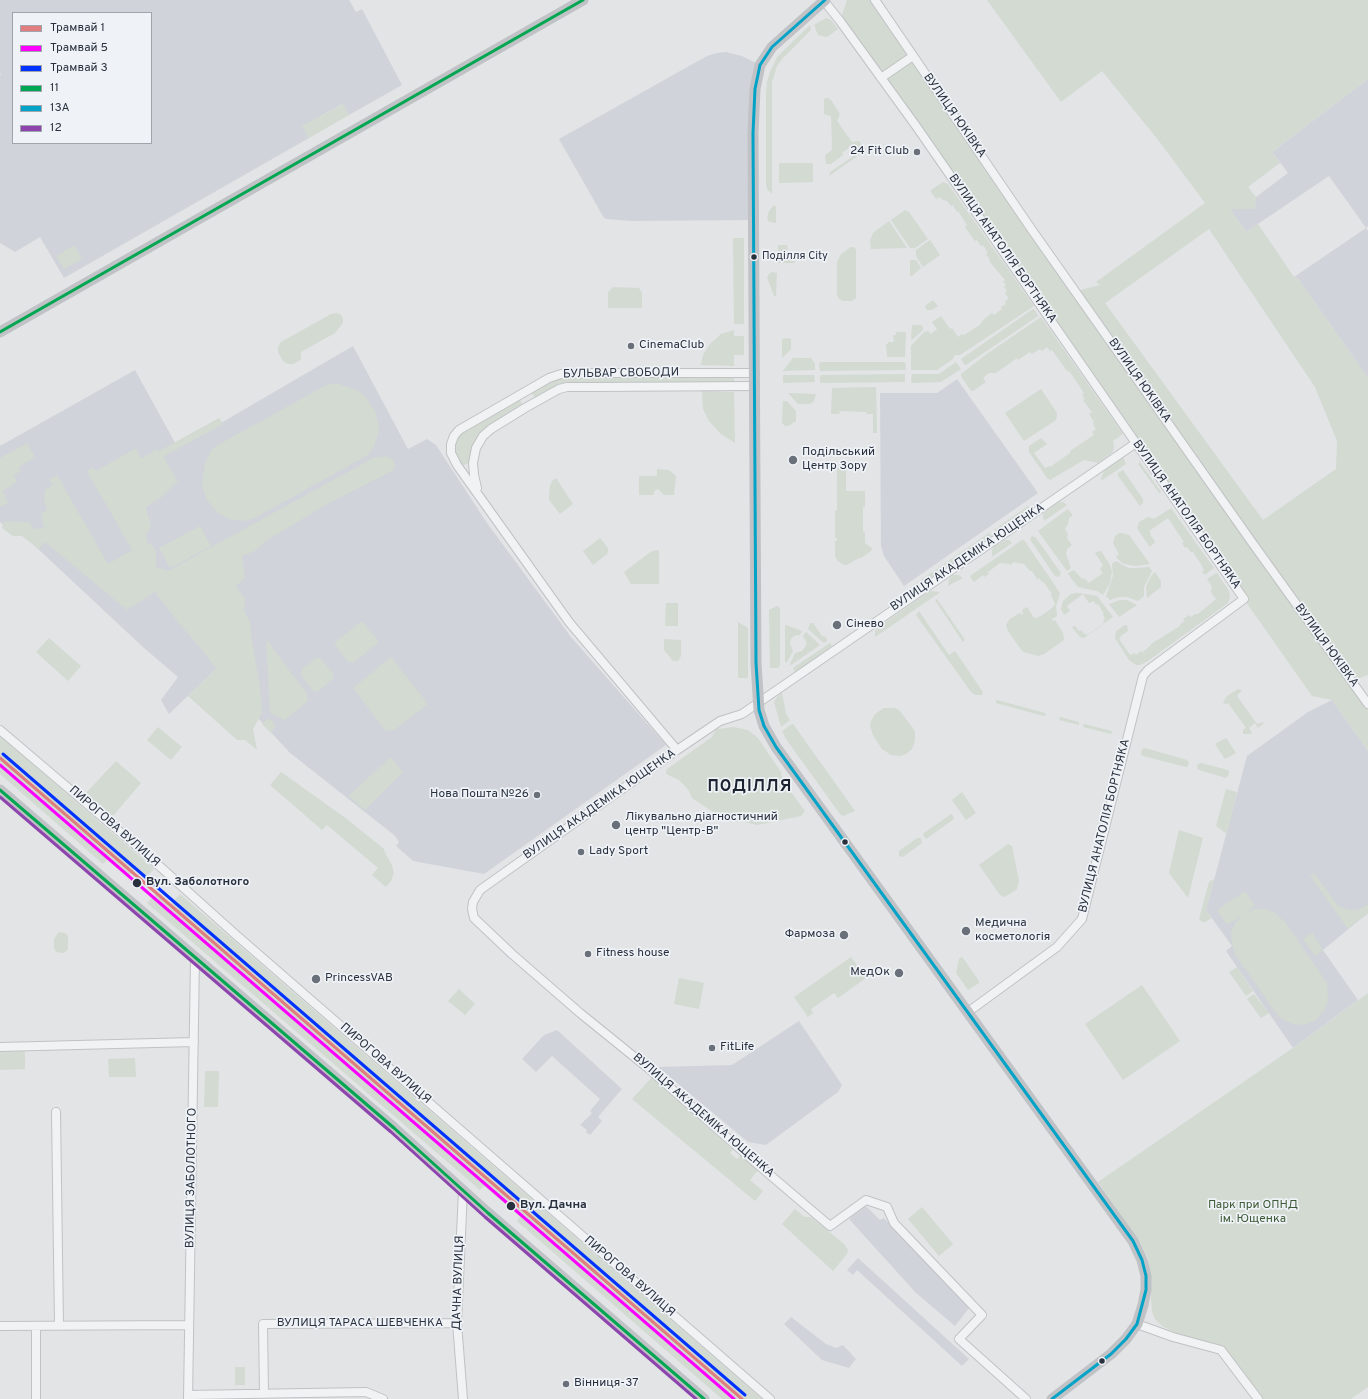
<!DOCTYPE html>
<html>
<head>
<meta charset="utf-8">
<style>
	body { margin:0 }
	#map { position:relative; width:1368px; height:1399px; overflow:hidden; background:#e2e4e6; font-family:Overpass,sans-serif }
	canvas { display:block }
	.legend { position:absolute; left:12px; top:12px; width:140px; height:132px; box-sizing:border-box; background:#eff2f6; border:1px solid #a0a5ad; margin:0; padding:5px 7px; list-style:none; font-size:12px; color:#29313f }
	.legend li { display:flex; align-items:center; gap:8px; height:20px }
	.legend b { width:20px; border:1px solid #a0a5ad }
</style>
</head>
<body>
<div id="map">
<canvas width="1368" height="1399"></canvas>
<ul class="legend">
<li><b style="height:5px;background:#df7d7f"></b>Трамвай 1</li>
<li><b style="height:5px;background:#fb00ff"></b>Трамвай 5</li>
<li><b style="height:5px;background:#03f"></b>Трамвай 3</li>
<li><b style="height:5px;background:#00a651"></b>11</li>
<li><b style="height:5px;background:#02a3c7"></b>13А</li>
<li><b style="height:5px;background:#8e44ad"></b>12</li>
</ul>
</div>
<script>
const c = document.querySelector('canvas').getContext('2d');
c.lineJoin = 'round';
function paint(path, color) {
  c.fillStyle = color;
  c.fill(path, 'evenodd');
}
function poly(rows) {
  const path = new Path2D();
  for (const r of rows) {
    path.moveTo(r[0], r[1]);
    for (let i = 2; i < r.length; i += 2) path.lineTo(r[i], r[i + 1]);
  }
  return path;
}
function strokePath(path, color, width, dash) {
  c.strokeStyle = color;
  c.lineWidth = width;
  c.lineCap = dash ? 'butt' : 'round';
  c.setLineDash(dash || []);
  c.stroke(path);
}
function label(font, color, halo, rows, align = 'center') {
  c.font = font + ' Overpass,sans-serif';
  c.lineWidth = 3.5;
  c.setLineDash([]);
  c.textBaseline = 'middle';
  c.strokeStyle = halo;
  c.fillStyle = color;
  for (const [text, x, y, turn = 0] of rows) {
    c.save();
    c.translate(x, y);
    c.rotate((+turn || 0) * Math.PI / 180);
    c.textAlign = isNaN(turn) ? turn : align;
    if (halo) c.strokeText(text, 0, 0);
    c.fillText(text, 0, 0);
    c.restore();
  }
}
paint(poly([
	[0,0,349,0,356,12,362,9,402,85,349,115,342,104,303,126,309,138,64,278,40,237,15,252,0,243,0,76,1,74,0,73],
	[13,13,151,13,151,143,13,143],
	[726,52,742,56,760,65,754,220,631,221,607,219,604,218,559,139,707,56,717,53],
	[1368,79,1368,226,1366,228,1368,231,1368,378,1299,280,1294,277,1366,228,1329,176,1246,232,1230,209,1255,209,1256,197,1288,173,1272,152],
	[353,346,408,449,427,439,436,445,487,523,571,637,666,745,484,874,413,861,396,846,399,842,394,835,289,752,245,704,216,669,169,714,161,700,178,677,144,648,22,534,10,531,0,522,0,446,135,370,178,448],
	[957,379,1038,493,904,586,884,556,881,546,880,393,937,393],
	[1332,700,1368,751,1368,913,1323,950,1358,1000,1293,1048,1226,951,1232,946,1206,910,1247,756,1308,712],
	[799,1021,842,1085,838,1092,766,1145,748,1142,658,1067,732,1065],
	[557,1030,622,1089,598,1117,602,1121,590,1135,586,1132,587,1130,580,1125,592,1113,590,1111,600,1099,552,1056,536,1072,522,1059,544,1035],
	[862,1207,867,1207,880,1220,884,1218,969,1308,955,1326,916,1293,849,1219],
	[858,1258,969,1359,962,1366,857,1270,853,1275,847,1270],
	[791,1317,826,1344,836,1348,843,1345,856,1359,849,1368,822,1360,784,1324]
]), '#d0d3d9');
paint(poly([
	[847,0,875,0,1076,291,1100,285,1096,282,1205,203,1159,141,1102,71,1061,102,987,0,1368,0,1368,79,1272,152,1280,163,1248,187,1256,197,1255,209,1230,209,1246,232,1258,224,1294,277,1299,280,1368,378,1368,675,1352,681,1368,706,1368,751,1332,700,1312,696,1253,612,840,21],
	[1209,229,1315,387,1337,441,1336,469,1263,520,1105,303],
	[826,18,831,20,838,29,827,37,818,35,814,25],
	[810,25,811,30,782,59,777,66,772,82,772,194,767,189,766,184,766,96,767,82,770,72,777,57],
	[825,98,828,98,831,100,840,114,837,121,852,142,859,141,866,150,829,176,830,172,858,153,854,148,852,149,850,147,842,153,843,155,831,164,826,164,825,155,832,150,831,116,824,114,824,100],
	[343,104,349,115,309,138,302,126],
	[779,163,813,163,813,182,779,183],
	[943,182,948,184,1034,306,960,355,955,355,953,359,937,370,911,370,911,346,924,332,928,331,931,334,937,329,932,322,941,316,950,329,952,328,958,337,962,334,964,335,981,324,981,323,984,319,992,313,994,315,1002,309,1001,307,1006,304,1005,301,1009,299,1005,293,1007,291,1004,287,1006,285,1003,282,1005,280,989,261,990,260,986,254,988,253,983,245,981,246,977,240,975,241,965,227,967,225,958,211,957,212,953,205,951,206,946,200,944,201,940,197,936,199,931,192,931,190],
	[774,205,776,207,776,223,769,222,767,218,769,211],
	[905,210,909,212,928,239,915,248,910,248,891,220],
	[889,221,907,248,871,249,870,241,873,233],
	[733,238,744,238,744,324,734,324],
	[930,240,940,255,923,267,916,256,916,250],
	[74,245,82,259,64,269,56,256],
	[778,245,787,245,788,256,791,259,795,260,795,263,778,263],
	[851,247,854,247,856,249,856,298,852,301,843,301,839,299,837,295,837,262,841,254],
	[910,260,916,260,921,268,912,276,910,276],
	[773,272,777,273,776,296,774,296,767,277,770,273],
	[613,287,639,288,642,293,642,308,608,308,608,292],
	[933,300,938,306,932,310,927,310,925,306],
	[1033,309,1034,309,1038,316,966,365,965,365,961,359],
	[336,313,340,314,343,319,343,323,335,333,301,352,301,360,293,364,288,364,283,361,278,352,278,347,281,342,331,314],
	[1041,317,1123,434,1113,441,1114,448,1112,453,1098,463,1084,460,1050,480,1047,478,1029,452,1029,446,1041,438,1047,444,1034,453,1045,468,1049,466,1050,467,1070,453,1070,451,1094,435,1092,432,1096,429,1093,424,1094,422,1089,414,1092,412,1083,400,1085,399,1082,395,1084,393,1070,372,1067,371,1052,350,1050,351,1047,347,1042,351,1040,349,1032,354,1030,352,1018,360,1017,358,996,373,989,373,983,378,986,382,973,391,971,391,961,376,961,374,984,356],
	[912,325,921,325,923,327,923,330,912,340,911,338],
	[734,330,734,336,744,336,744,355,734,355,734,366,701,365,703,355,710,344,721,334],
	[896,332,905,332,906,333,905,357,887,357,886,344,888,344,888,342,894,342,893,335,896,335],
	[788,338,791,339,791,349,782,358,782,339],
	[793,358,811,358,815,364,815,370,783,371],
	[821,362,905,362,906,369,905,370,820,371,819,364],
	[956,362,961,369,941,382,912,383,911,381,912,374,939,374],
	[734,373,734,386,567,387,537,401,530,390,551,377],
	[905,374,905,382,821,383,820,382,820,376,821,375],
	[783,375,814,375,815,382,783,383],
	[328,384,339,384,357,390,365,396,376,413,379,429,377,438,374,447,368,455,255,518,244,521,230,519,221,515,216,511,206,499,202,483,205,463,211,451,216,446],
	[876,387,877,433,873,433,873,414,867,414,866,412,840,411,839,414,831,414,832,388],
	[1041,389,1057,413,1057,416,1056,420,1024,441,1005,413],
	[702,391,734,392,735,443,721,434,709,421,703,409],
	[788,393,816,394,815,397,814,401,810,404,798,404],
	[518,397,525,408,491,429,470,461,467,464,460,466,452,456,453,438],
	[783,401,787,401,796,411,796,421,788,426,785,426,782,423],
	[219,418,223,424,163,457,178,481,163,496,146,507,151,527,146,535,148,544,152,545,156,551,156,567,168,571,373,458,387,456,395,462,394,470,329,503,266,541,255,551,242,556,245,578,236,586,245,599,244,611,250,622,252,641,260,686,262,713,253,729,257,750,245,740,237,740,188,696,216,669,207,656,178,622,155,592,127,610,45,542,39,549,22,536,13,536,2,528,4,521,28,522,35,529,44,528,41,515,47,509,44,501,45,490,53,485,49,479,57,475,108,564,132,550,87,471,93,467,96,471,136,448,141,459,157,449,159,451],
	[27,443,35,457,19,467,21,471,14,475,17,482,3,491,8,503,0,507,0,458],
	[1123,457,1126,464,1101,481,1102,476,1105,469],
	[1140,462,1161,492,1160,494,1138,464],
	[840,464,846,465,846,491,865,491,865,507,863,507,863,532,865,532,865,543,872,548,871,551,861,558,859,558,847,565,842,564,839,561,838,562,835,556,835,541,837,541,837,538,835,538,835,511,837,510,837,468],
	[657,469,669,470,676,476,674,495,664,495,658,489,654,491,654,495,639,495,639,476,657,476],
	[1123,470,1143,499,1143,503,1140,506,1118,476,1118,473],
	[556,478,573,504,560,514,549,500,550,486,552,481],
	[1059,502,1063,502,1067,505,1044,521,1043,516,1044,512],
	[1028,506,1031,509,995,534,994,530],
	[1171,508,1214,568,1205,575,1202,572,1204,570,1201,564,1193,552,1191,552,1187,547,1185,548,1182,543,1184,542,1168,518,1149,531,1151,533,1150,534,1155,542,1151,546,1149,546,1137,528,1139,522,1148,517,1154,519],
	[1068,509,1072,514,1072,516,1069,518,1068,524,1065,529,1068,534,1067,538,1072,545,1067,549,1066,554,1071,568,1067,571,1038,531],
	[200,526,211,546,170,568,159,548],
	[989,533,992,536,914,589,912,586],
	[1119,533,1122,533,1129,535,1150,564,1136,566,1129,565,1122,563,1116,557,1119,554,1113,543,1115,536],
	[1032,536,1036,538,1061,573,1059,577,1055,576,1031,541,1030,539],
	[600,538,608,548,608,552,607,554,593,565,583,551],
	[1005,540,1009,540,1012,543,992,557,992,550,994,546],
	[1022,540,1024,540,1060,593,1056,606,1057,616,1052,619,1053,621,1055,620,1063,633,1064,640,1044,654,1039,656,1027,653,1022,651,1008,631,1006,625,1010,619,1020,613,1022,615,1023,614,1022,610,1027,607,1034,618,1037,618,1047,612,1054,606,1055,604,1051,595,1052,594,1043,581,1042,582,1039,578,1037,579,1032,571,1030,571,1024,564,1014,562,1010,565,1009,564,1000,563,988,572,989,574,984,577,983,575,974,582,970,577,970,576],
	[659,550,659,584,631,584,624,572,652,551],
	[1099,551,1101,551,1110,565,1112,571,1110,583,1103,595,1097,591,1078,587,1068,574,1068,573,1074,570,1082,579,1084,578,1089,583,1103,573,1100,569,1103,565,1095,553],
	[1116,561,1128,568,1136,568,1149,567,1152,571,1144,587,1144,596,1138,601,1127,597,1119,597,1110,600,1106,596,1113,576,1112,564],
	[1155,572,1161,581,1161,587,1147,598,1146,587,1151,576],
	[1216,573,1217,573,1229,591,1230,597,1228,603,1148,661,1140,665,1136,665,1129,660,1115,638,1116,631,1125,625,1127,625,1128,631,1122,635,1119,639,1130,655,1135,653,1136,655,1141,651,1143,652,1150,646,1151,644,1180,626,1180,624,1185,621,1183,619,1189,615,1191,617,1195,614,1198,614,1216,599,1211,592,1212,587,1207,579],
	[953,575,959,575,963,578,948,586,949,579],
	[930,591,940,592,939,593,875,637,875,631,877,628],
	[1078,593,1097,596,1113,617,1084,638,1080,637,1072,627,1075,626,1079,631,1081,630,1084,634,1085,633,1087,635,1104,623,1103,621,1105,619,1103,615,1104,614,1098,604,1096,605,1094,601,1089,603,1083,594,1067,606,1070,611,1064,615,1061,609,1063,601,1071,594],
	[937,599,965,640,963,642,935,600],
	[1120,600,1127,600,1137,605,1119,617,1109,604],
	[666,603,678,603,678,626,665,626],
	[777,606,780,608,780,665,778,668,770,668,769,610],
	[919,611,949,655,955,651,983,692,982,695,975,695,971,692,916,615],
	[362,621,379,642,353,663,348,662,334,643],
	[738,622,748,628,748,678,738,678],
	[810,623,813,623,822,636,826,637,827,641,824,643,808,629],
	[786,625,802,631,800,635,794,636,791,639,790,643,793,651,787,662,785,662,785,626],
	[806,632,820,645,791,665,790,664,795,653,802,651,806,646,806,641,803,636],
	[49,638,81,666,68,681,36,652],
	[266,639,307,694,308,701,285,720,270,713],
	[664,639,681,640,681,656,678,661,673,661,664,650],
	[830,643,832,646,795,672,793,668],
	[391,657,428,704,393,731,385,730,353,688],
	[316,658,320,658,333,673,333,679,317,692,312,690,301,675,302,669],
	[1238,689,1242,690,1237,696,1257,724,1264,722,1263,724,1258,728,1255,723,1249,728,1252,733,1249,734,1243,734,1243,730,1246,728,1228,703,1226,704,1223,703,1227,696],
	[782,692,786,714,790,720,781,727,774,702,777,697],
	[997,700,1045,713,1046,715,1044,716,996,703,996,701],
	[884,708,894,708,899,710,913,728,915,733,915,741,912,749,906,754,900,756,891,755,882,749,873,735,870,726,871,721,875,714],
	[1060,717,1079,722,1079,725,1059,720],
	[269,719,274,722,275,727,271,733,262,724,266,720],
	[792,724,793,724,855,811,843,816,840,814,786,739,782,731],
	[1084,724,1112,731,1111,734,1083,727],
	[158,727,182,747,171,760,147,740],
	[733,727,748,730,758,738,781,772,782,780,805,811,801,816,757,825,745,822,730,821,722,818,692,798,689,791,685,786,679,780,666,774,667,769,712,737,715,731,718,729],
	[0,736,154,869,146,877,136,868,128,877,108,859,103,864,0,774],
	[1226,738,1236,753,1225,759,1215,744],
	[1145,748,1187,760,1189,762,1188,766,1186,767,1143,756,1141,754,1142,749],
	[391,757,403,772,365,810,348,796],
	[116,761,141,783,112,817,85,794],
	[1201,763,1228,770,1229,772,1228,776,1226,778,1199,770,1197,768,1198,764],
	[281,772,347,819,384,849,385,853,392,865,394,873,391,881,386,887,372,875,378,868,327,825,322,830,270,785],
	[1226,789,1237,792,1227,834,1216,826],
	[962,792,976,813,966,820,952,800],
	[951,814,952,814,954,819,926,839,923,835,924,833],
	[1179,830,1203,838,1188,898,1169,873],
	[917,838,921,838,922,843,903,857,899,856,899,851],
	[1008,844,1012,846,1019,881,1017,889,1005,897,1000,895,979,865],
	[1314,873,1336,903,1340,907,1350,910,1355,910,1360,909,1368,904,1368,913,1348,929,1310,876],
	[1214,879,1206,910,1212,918,1205,922,1202,922,1199,919,1209,882],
	[1245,891,1255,906,1245,913,1254,909,1266,909,1275,913,1285,922,1327,983,1328,1001,1324,1011,1316,1020,1304,1025,1293,1024,1285,1021,1278,1016,1235,954,1232,943,1231,932,1235,923,1242,915,1227,925,1217,910],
	[158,892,171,904,180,894,762,1399,722,1399,517,1221,520,1217,484,1186,480,1190,147,903],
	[59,932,65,933,68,936,68,949,64,953,62,953,56,952,54,947,54,939],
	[1312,932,1323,950,1315,956,1303,939],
	[851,957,866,978,838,998,834,993,811,1009,813,1013,808,1017,794,997],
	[961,957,963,958,979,981,979,983,968,990,956,973,959,959],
	[1237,967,1253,991,1246,996,1229,972],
	[679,978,704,983,699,1009,674,1004],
	[1142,985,1180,1041,1123,1080,1085,1024],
	[459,989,475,1004,465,1015,448,1001],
	[1368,993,1368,1387,1351,1399,1257,1399,1221,1350,1173,1337,1174,1332,1162,1326,1155,1319,1152,1312,1148,1258,1137,1238,1098,1182,1293,1048],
	[1254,994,1269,1013,1261,1018,1247,999],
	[25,1051,25,1069,0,1070,0,1052],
	[135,1058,136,1077,109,1077,108,1059],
	[205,1071,219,1071,218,1107,204,1107],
	[652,1077,733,1150,730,1153,737,1159,741,1155,758,1170,750,1180,763,1191,755,1201,632,1099],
	[922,1207,953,1244,939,1256,908,1219],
	[795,1209,805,1217,811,1217,844,1244,848,1250,847,1254,833,1271,782,1224],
	[235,1367,245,1367,245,1385,235,1385]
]), '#d2dad2');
const street = poly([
	[875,0,1032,230,1251,541,1368,704],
	[824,1,840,21,916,126,1244,599,1148,670,1143,676,1082,919,1057,947,968,1012],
	[881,78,913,56],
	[477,488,474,475,473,463,476,448,483,436,491,429,525,408,559,389,567,387,593,387,755,386],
	[0,730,146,854,235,934,770,1399],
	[677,750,569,622,457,465,451,453,451,444,454,436,459,430,549,378,561,374,598,373,755,373],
	[0,1047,194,1042],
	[56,1112,59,1325],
	[1137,1324,1173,1337,1221,1350,1258,1399],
	[0,1326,189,1325],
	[36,1326,36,1399],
	[264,1394,263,1324,457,1323],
	[188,1395,366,1392,383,1399],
	[188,1399,195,958],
	[463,1399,457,1323,463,1190],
	[1026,1399,959,1339,982,1315,894,1223,887,1207,866,1200,830,1226,756,1163,648,1068,580,1013,512,954,474,918,472,909,473,902,480,890,677,750,720,721,742,714,1136,443]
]);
strokePath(street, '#c0c2c4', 10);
strokePath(street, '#f1f2f4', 8);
strokePath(poly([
	[825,0,772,47,760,65,755,89,753,133,756,663,759,710,764,726,776,747,1133,1241,1142,1260,1146,1276,1146,1290,1143,1305,1137,1324,1126,1339,1111,1354,1052,1399],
	[0,332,583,0],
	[0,790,394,1128,488,1213,704,1399]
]), '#c0c2c5', 11);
strokePath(poly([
	[0,332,583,0],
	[0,790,394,1128,488,1213,704,1399]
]), '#00a651', 3);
strokePath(poly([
	[825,0,772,47,760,65,755,89,753,133,756,663,759,710,764,726,776,747,1133,1241,1142,1260,1146,1276,1146,1290,1137,1324,1126,1339,1111,1354,1052,1399]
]), '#02a3c7', 3);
strokePath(poly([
	[0,797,391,1132,485,1217,696,1399]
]), '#8e44ad', 3);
strokePath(poly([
	[0,758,742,1399]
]), '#df7d7f', 3);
strokePath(poly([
	[0,765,734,1399]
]), '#fb00ff', 3);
strokePath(poly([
	[3,754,745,1395]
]), '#03f', 3);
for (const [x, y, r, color] of [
	[917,152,4,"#6a7079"],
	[754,257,3.5,"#29313f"],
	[631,346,4,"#6a7079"],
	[793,460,5,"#6a7079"],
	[837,625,5,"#6a7079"],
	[537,795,4,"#6a7079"],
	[616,825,5,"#6a7079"],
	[845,842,3.5,"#29313f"],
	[581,852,4,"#6a7079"],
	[137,883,5,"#29313f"],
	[966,931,5,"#6a7079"],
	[844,935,5,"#6a7079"],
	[588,954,4,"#6a7079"],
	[899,973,5,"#6a7079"],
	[316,979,5,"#6a7079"],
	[712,1048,4,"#6a7079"],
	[511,1206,5,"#29313f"],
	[1102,1361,3.5,"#29313f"],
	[566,1384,4,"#6a7079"]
]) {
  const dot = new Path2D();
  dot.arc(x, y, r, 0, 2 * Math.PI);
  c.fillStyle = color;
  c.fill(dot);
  strokePath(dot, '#eff2f6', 1.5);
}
label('11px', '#29313f', '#eff2f6', [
	["Поділля City",762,257]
], 'left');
label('12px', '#29313f', '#eff2f6', [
	["ВУЛИЦЯ ЮКІВКА",954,116,55],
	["ВУЛИЦЯ АНАТОЛІЯ БОРТНЯКА",1002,249,55],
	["БУЛЬВАР СВОБОДИ",621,374,-1],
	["ВУЛИЦЯ ЮКІВКА",1139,381,55],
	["ВУЛИЦЯ АНАТОЛІЯ БОРТНЯКА",1186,515,55],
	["ВУЛИЦЯ АКАДЕМІКА ЮЩЕНКА",968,558,-34],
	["ВУЛИЦЯ ЮКІВКА",1326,646,54],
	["ВУЛИЦЯ АКАДЕМІКА ЮЩЕНКА",600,805,-35],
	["ВУЛИЦЯ АНАТОЛІЯ БОРТНЯКА",1105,826,-76],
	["ПИРОГОВА ВУЛИЦЯ",114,827,41],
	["ПИРОГОВА ВУЛИЦЯ",385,1064,41],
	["ВУЛИЦЯ АКАДЕМІКА ЮЩЕНКА",703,1116,41],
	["ВУЛИЦЯ ЗАБОЛОТНОГО",192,1178,-89],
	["ПИРОГОВА ВУЛИЦЯ",629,1277,41],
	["ДАЧНА ВУЛИЦЯ",459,1283,-88],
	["ВУЛИЦЯ ТАРАСА ШЕВЧЕНКА",360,1324]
]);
label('12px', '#29313f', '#eff2f6', [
	["24 Fit Club",909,152,"right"],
	["CinemaClub",639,346],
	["Подільський",802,453],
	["Центр Зору",802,467],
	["Сінево",846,625],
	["Нова Пошта №26",529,795,"right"],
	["Лікувально діагностичний",625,818],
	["центр \"Центр-В\"",625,832],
	["Lady Sport",589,852],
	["Медична",975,924],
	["косметологія",975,938],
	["Фармоза",835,935,"right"],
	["Fitness house",596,954],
	["МедОк",890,973,"right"],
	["PrincessVAB",325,979],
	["FitLife",720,1048],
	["Вінниця-37",574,1384]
], 'left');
label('bold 12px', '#29313f', '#eff2f6', [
	["Вул. Заболотного",146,883],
	["Вул. Дачна",520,1206]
], 'left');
label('12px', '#3d5a37', '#eff2f6', [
	["Парк при ОПНД",1253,1206],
	["ім. Ющенка",1253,1220]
]);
c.letterSpacing = '1px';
label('bold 16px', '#1b2230', '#eff2f6', [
	["ПОДІЛЛЯ",750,788]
]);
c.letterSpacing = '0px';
</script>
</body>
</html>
